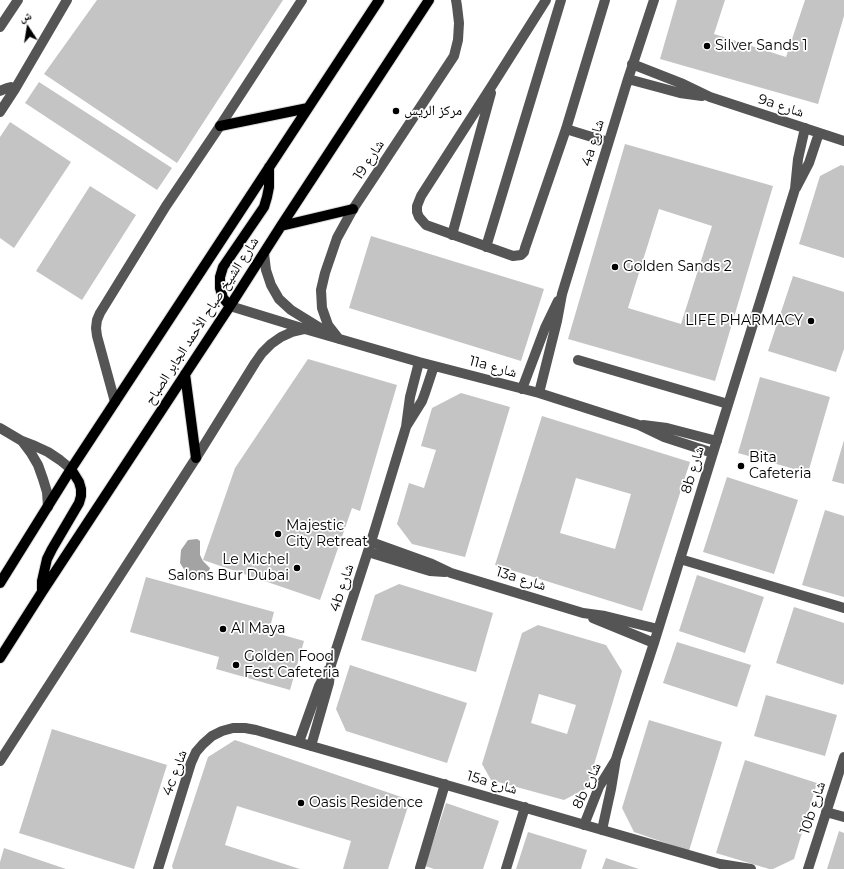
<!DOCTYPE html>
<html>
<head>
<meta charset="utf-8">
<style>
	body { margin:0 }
	#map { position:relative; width:844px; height:869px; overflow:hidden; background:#fff; font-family:Montserrat,"Noto Naskh Arabic",sans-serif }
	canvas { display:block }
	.north { position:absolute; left:8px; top:8px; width:40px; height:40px; -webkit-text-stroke:3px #fff; paint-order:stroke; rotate:348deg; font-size:11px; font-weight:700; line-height:16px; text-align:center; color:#000 }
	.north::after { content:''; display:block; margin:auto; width:14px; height:18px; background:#000; clip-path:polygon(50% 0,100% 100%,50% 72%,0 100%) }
</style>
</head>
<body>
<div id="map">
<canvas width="844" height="869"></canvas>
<div class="north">ش</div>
</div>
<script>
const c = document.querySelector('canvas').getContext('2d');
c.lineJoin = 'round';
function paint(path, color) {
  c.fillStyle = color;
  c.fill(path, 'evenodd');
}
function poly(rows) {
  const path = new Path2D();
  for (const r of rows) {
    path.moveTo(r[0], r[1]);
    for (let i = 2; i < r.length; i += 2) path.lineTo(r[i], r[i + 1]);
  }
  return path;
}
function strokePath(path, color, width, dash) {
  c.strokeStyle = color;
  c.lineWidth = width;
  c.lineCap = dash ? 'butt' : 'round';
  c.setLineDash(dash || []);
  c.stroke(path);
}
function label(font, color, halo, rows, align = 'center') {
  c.font = font + ' Montserrat,"Noto Naskh Arabic",sans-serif';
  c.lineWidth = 3.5;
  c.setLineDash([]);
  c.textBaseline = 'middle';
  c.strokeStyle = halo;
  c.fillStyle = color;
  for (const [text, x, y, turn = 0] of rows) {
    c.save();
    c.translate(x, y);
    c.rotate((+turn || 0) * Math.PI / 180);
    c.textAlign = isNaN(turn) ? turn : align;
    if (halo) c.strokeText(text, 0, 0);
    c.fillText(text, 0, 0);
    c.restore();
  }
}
paint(poly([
	[197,539,200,541,200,555,203,561,210,568,208,574,201,578,192,577,185,571,180,563,181,550,188,540]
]), '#a3a3a3');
paint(poly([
	[97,0,283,0,177,163,44,74],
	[677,0,725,0,714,34,786,57,805,0,844,0,844,16,818,104,660,59],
	[39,82,172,168,157,190,25,103],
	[10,122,71,162,14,248,0,238,0,137],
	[625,144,773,186,715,381,568,339],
	[659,209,712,226,681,324,628,308],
	[841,165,844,166,844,258,799,244,820,176],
	[90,186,136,215,82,300,36,271],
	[371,236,544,289,521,361,349,308],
	[793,276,844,292,844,349,836,372,768,351],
	[308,359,397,385,360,511,352,508,320,600,203,560,235,468],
	[760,377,830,397,808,473,738,453],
	[461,393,510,407,465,557,412,544,397,524,409,483,424,488,436,450,421,446,432,408],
	[542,416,690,462,642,611,495,565],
	[576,478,631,494,615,549,560,533],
	[844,440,844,484,832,481],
	[727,477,798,500,774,574,703,552],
	[825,510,844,516,844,597,802,585],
	[697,575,764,597,745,653,679,631],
	[146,577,274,612,269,631,304,641,290,690,216,669,219,657,130,632],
	[399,584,493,613,476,672,361,640,375,595],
	[794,607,844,623,844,682,843,685,776,663],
	[538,625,606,645,622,671,587,788,564,800,491,780,482,764,522,633],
	[539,694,576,705,567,734,531,723],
	[677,642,751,665,737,707,663,683],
	[350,665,467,703,447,763,346,731,336,709],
	[766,695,837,715,825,756,754,736],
	[649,720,722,742,689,851,634,832,622,808],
	[52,729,167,765,134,869,19,833],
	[235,740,410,800,388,869,343,869,351,841,237,806,225,845,300,869,173,869,172,866,208,757],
	[745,760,817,783,794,859,773,869,769,869,716,853],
	[446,803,499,821,483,869,434,869,425,866],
	[839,831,844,833,844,869,827,869],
	[528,832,587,850,581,869,516,869],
	[4,848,66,869,0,869,0,862],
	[606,858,639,869,602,869]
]), '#c4c4c4');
const major = poly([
	[220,126,308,108],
	[281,226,353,209],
	[230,306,223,298,220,288,220,277,223,267,264,207,267,197,269,187,269,167],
	[185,374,196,458],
	[0,583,71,469,379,0],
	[42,592,42,581,47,559,52,549,79,503,81,496,81,489,79,482,71,469],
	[0,658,42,592,230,306,281,226,429,0]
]);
strokePath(major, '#dbdbdb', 12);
strokePath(poly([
	[546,0,493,84,421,196,417,206,417,212,419,217,426,225,513,256,521,255,524,252,525,248,566,129,605,0],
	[0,27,18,0],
	[632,64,683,84,710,97,844,141],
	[628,79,680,93,702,96],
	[0,91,7,88,11,87,15,89],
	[0,112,15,89,67,0],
	[566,129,608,142],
	[796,188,809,163,819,133],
	[452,235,491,93],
	[486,247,561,0],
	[264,253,266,270,271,285,279,299,291,310,325,331],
	[230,306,305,329,419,362,539,393,639,425,664,437,713,453],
	[339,339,328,325,322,308,321,290,325,273,337,238,353,209,454,56,458,40,459,23,457,6,456,0],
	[578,360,728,404],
	[522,389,545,328,558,301],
	[539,393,557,321,562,294,628,79,654,0],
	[115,402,97,336,96,328,97,320,100,313,166,206,220,126,302,0],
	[407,425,422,401,425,393,434,366],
	[643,425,667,428,717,441],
	[0,428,22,441,35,446,48,452,60,460,71,469],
	[22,441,31,453,38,465,43,479,47,492,48,507],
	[371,542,432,564,451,573,583,613,605,616,658,629],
	[368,552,420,568,430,571,445,572],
	[680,559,844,608],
	[593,618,654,643],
	[299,742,319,686,328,670],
	[311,746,329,683,331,665,371,542,406,427,410,397,419,362],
	[0,761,196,458,255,363,262,353,271,344,281,337,292,332,305,329],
	[826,812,844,817],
	[584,825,599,787,615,761],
	[602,830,611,789,616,759,654,643,795,189,798,159,805,128],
	[420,868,445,784],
	[158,869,191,763,196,752,203,744,212,736,222,731,233,728,245,728,256,730,720,864,751,869],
	[506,869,525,807],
	[808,869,844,757]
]), '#555', 10);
strokePath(major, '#000', 10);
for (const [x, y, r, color] of [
	[707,46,4,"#000"],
	[396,111,4,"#000"],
	[615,267,4,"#000"],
	[811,321,4,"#000"],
	[741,466,4,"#000"],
	[278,534,4,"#000"],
	[297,568,4,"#000"],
	[223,629,4,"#000"],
	[236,665,4,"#000"],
	[301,803,4,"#000"]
]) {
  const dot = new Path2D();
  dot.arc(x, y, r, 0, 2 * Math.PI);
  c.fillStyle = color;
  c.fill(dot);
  strokePath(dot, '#fff', 1.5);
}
label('14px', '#000', '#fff', [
	["Silver Sands 1",715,46],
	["مركز الريس",404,111],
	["Golden Sands 2",623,267],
	["LIFE PHARMACY",803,321,"right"],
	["Bita",749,458],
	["Cafeteria",749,474],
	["Majestic",286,526],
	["City Retreat",286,542],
	["Le Michel",289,560,"right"],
	["Salons Bur Dubai",289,576,"right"],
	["Al Maya",231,629],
	["Golden Food",244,657],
	["Fest Cafeteria",244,673],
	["Oasis Residence",309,803]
], 'left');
label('14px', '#000', '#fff', [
	["9a شارع",781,106,18],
	["4a شارع",593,143,-73],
	["شارع 19",369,160,-57],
	["شارع الشيخ صباح الأحمد الجابر الصباح",202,321,-57],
	["11a شارع",493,367,15],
	["8b شارع",693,470,-73],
	["13a شارع",521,579,17],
	["4b شارع",342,588,-72],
	["4c شارع",175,773,-70],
	["15a شارع",492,783,16],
	["8b شارع",587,786,-65],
	["10b شارع",813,808,-72]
]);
</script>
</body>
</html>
